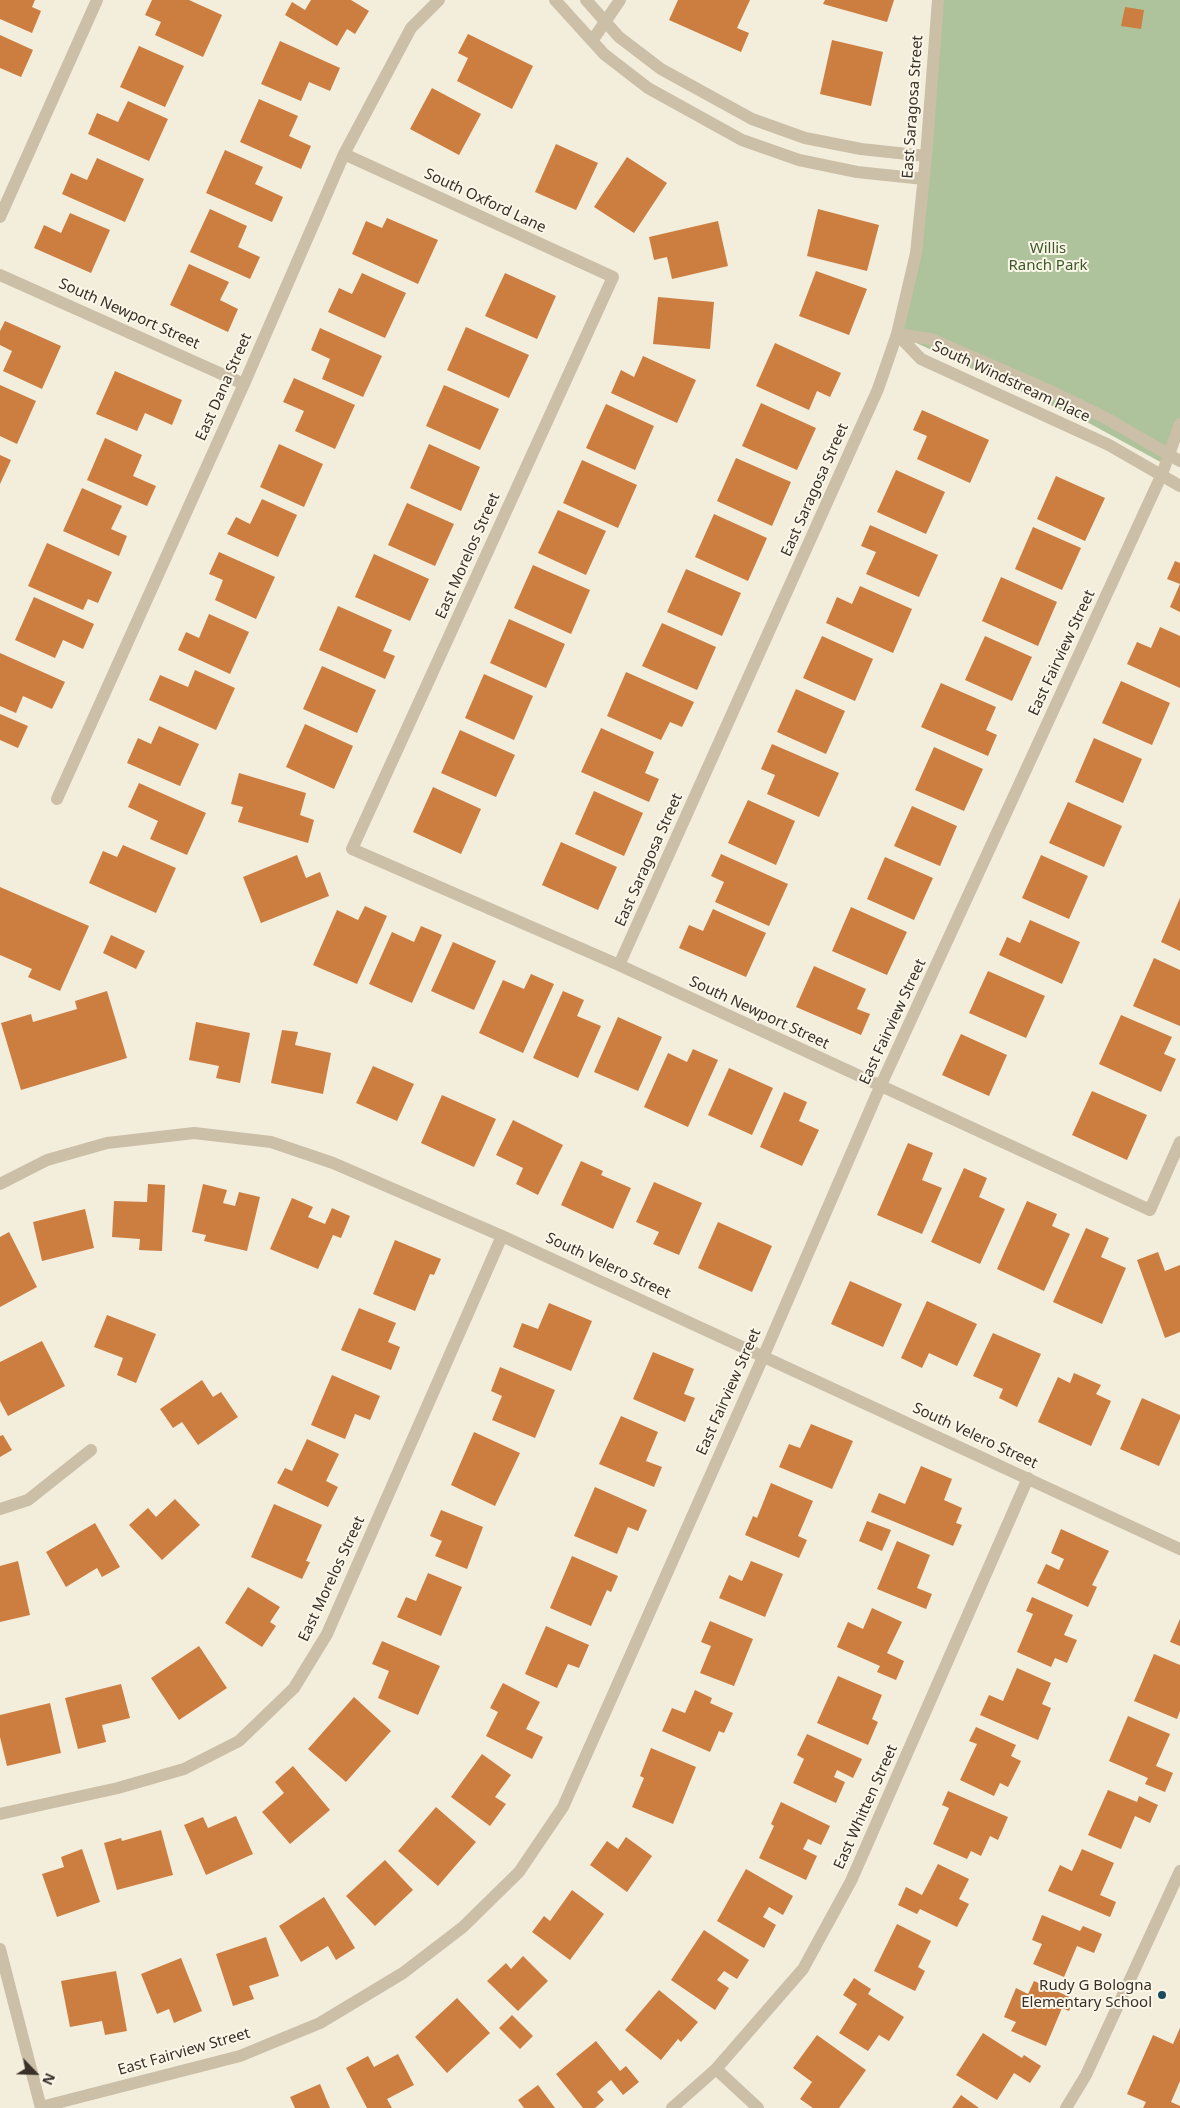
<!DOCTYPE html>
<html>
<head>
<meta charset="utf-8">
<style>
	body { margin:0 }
	#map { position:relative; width:1180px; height:2108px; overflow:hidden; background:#f3eddc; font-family:"Noto Sans",sans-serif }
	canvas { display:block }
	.north { position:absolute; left:10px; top:2048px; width:50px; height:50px; -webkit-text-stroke:4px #faf6e8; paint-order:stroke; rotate:114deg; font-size:14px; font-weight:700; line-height:20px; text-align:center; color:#383028 }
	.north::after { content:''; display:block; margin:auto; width:18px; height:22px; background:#383028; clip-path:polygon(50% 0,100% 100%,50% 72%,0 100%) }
</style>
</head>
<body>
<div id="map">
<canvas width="1180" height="2108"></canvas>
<div class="north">N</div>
</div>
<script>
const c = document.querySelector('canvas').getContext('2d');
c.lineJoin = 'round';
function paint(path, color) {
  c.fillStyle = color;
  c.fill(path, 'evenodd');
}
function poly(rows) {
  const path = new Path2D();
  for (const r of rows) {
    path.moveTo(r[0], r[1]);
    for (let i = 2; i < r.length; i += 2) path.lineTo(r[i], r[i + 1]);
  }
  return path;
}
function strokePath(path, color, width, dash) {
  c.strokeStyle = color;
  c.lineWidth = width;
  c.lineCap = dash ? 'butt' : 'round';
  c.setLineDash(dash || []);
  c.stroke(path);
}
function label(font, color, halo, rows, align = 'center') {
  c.font = font + ' "Noto Sans",sans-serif';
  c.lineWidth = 4;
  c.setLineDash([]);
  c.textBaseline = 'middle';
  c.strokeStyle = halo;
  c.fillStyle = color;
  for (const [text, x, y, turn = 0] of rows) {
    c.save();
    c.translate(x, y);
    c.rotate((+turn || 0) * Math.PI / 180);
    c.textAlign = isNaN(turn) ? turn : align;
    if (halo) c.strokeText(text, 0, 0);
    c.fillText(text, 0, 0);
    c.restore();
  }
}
paint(poly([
	[938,0,1180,0,1180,424,1166,465,1085,421,897,334,916,253]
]), '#aec39b');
paint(poly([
	[0,0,35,0,32,7,41,11,32,33,0,19],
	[152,0,189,0,222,15,203,57,155,35,161,22,145,15],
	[311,0,351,0,369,11,355,34,347,29,337,46,285,15,292,2,305,10],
	[678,0,750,0,737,28,749,33,741,52,669,20],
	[825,0,894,0,887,22,823,4],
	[1125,7,1144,10,1141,29,1121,26],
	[468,34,533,66,512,109,457,81,468,58,458,53],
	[0,35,33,50,21,77,0,68],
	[832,40,883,52,871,106,820,94],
	[280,41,340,68,330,91,309,82,301,101,261,84],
	[139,46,184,66,165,107,120,87],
	[432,88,481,114,459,155,410,129],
	[259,99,298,116,289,136,311,146,301,169,240,142],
	[128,101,168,119,149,161,88,134,97,113,118,122],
	[556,144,598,163,576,210,535,192],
	[225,150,263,167,255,184,283,197,272,222,206,193],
	[627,157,667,183,634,233,594,207],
	[97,158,144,179,125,222,62,194,71,173,87,180],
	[210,209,247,226,238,247,260,257,250,279,190,252],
	[818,209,879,225,867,271,807,256],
	[70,213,110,230,91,273,34,248,44,225,61,233],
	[387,218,438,240,418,284,352,254,366,221,382,228],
	[718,221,728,266,672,279,667,257,654,260,649,237],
	[189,264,229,282,220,300,238,309,228,332,170,305],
	[816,271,867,289,849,335,799,316],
	[362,273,406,293,385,338,328,312,339,288,352,294],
	[505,273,556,296,537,339,485,316],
	[658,297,714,302,710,349,653,344],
	[5,321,61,346,42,389,3,371,12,351,0,345,0,331],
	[466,327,529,355,509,398,447,370],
	[320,328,382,356,363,397,322,379,330,359,311,350],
	[775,343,841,373,830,397,817,391,809,410,756,386],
	[643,356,696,380,677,423,611,393,621,370,634,377],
	[115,371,182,400,172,425,145,413,137,431,96,414],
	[294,378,355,405,335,449,295,431,304,411,283,402],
	[0,385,36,401,17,444,0,436],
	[444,385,499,409,480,450,426,426],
	[761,403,816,428,797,470,742,446],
	[606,404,654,426,635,470,586,448],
	[922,410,989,440,970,483,917,459,927,436,913,430],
	[105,438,142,455,133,476,156,486,147,506,87,480],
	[279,444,323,464,304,507,260,487],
	[429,444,480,467,461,511,410,488],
	[0,455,11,460,0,484],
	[736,458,791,482,772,526,717,501],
	[582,460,637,485,618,528,563,503],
	[896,470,945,492,926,534,877,512],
	[1056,476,1105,498,1085,541,1037,519],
	[82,488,122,506,111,529,127,536,119,556,63,531],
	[262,499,297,515,278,557,227,534,236,517,250,524],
	[407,503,454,524,435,566,388,545],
	[558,510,606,531,586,575,538,553],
	[714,514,767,538,748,581,695,557],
	[870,525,938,555,919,597,866,574,876,552,861,546],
	[1033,527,1081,548,1062,590,1015,569],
	[47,543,112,572,98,603,88,599,83,610,28,586],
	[219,552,275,577,256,619,215,600,223,580,209,574],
	[374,554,429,579,410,621,355,597],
	[1175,561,1180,563,1180,612,1170,607,1180,584,1167,579],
	[533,565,590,590,571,634,514,608],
	[686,569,741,593,722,636,667,612],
	[1001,577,1057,602,1038,646,982,621],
	[860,586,912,609,893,653,826,623,837,597,852,604],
	[34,597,94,624,83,649,63,640,55,658,15,640],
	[338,606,392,630,383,651,395,656,385,679,319,650],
	[209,614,249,632,230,674,178,650,186,632,199,638],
	[509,619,565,644,546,688,490,663],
	[662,623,716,647,697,690,642,666],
	[1160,627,1180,636,1180,688,1127,664,1137,642,1151,648],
	[822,636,873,659,855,701,803,678],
	[985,636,1032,657,1012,701,965,680],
	[0,653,65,682,52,709,23,696,16,713,0,706],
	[322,666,376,690,357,733,303,709],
	[195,670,235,688,216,730,149,700,160,675,188,687],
	[626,672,694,702,682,727,670,722,661,740,607,716],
	[484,674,533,696,514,740,465,718],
	[1121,681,1170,703,1152,745,1102,723],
	[941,683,996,707,986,730,997,735,988,756,921,727],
	[796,689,845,711,826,754,777,732],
	[0,714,28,726,18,748,0,740],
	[305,724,353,746,334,789,286,767],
	[159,726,199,744,180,786,127,763,138,738,151,744],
	[601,728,654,752,645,773,659,779,649,802,581,772],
	[460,730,515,755,496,797,441,773],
	[1094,738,1142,759,1123,803,1075,782],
	[772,744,839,773,819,817,767,794,775,775,761,769],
	[934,747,983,769,964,811,915,790],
	[239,773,306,793,300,815,314,820,308,843,238,822,243,807,231,804],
	[139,783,206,813,187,855,150,839,158,821,128,807],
	[433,787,481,809,461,854,413,832],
	[594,791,643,813,624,856,575,834],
	[748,800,795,821,776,865,728,843],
	[1068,802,1122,826,1104,867,1049,843],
	[912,806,957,826,940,866,894,846],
	[561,842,617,867,598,910,542,885],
	[123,845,176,868,156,913,89,883,103,851,117,857],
	[721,854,788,884,769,926,715,902,724,882,711,876],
	[297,855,306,878,320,872,329,896,261,923,243,877],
	[1041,855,1088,876,1069,919,1022,898],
	[885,857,933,878,914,920,867,899],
	[0,887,89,926,60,991,28,977,32,969,0,955],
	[1180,898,1180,951,1161,942],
	[365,906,387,916,357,984,313,965,337,910,358,920],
	[851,907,907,932,887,975,832,951],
	[713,909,766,933,746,977,679,948,689,925,703,931],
	[1030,920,1080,942,1062,984,999,955,1007,937,1020,943],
	[421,926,442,935,412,1003,369,984,392,932,414,942],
	[111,935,145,951,136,969,103,953],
	[453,942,496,961,474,1010,431,991],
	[1154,958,1180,970,1180,1026,1133,1006],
	[814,966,866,989,857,1009,870,1014,861,1035,796,1007],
	[988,971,1045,996,1026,1038,969,1013],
	[531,974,554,984,523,1053,479,1033,503,980,524,989],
	[107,991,127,1058,21,1090,1,1023,31,1014,33,1022,77,1009,75,1001],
	[563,991,584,1000,577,1016,601,1026,578,1078,533,1058],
	[1121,1015,1172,1037,1164,1054,1176,1059,1161,1092,1099,1064],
	[618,1017,662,1037,638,1091,594,1072],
	[196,1022,250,1033,240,1083,216,1078,219,1066,189,1060],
	[282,1030,298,1032,295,1045,331,1053,323,1094,271,1083],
	[961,1034,1007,1055,989,1096,942,1075],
	[693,1049,718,1060,688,1127,644,1107,668,1053,687,1062],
	[373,1066,414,1084,397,1121,356,1103],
	[729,1068,773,1088,752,1135,708,1115],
	[1092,1091,1147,1115,1127,1160,1072,1135],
	[784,1092,807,1102,799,1121,819,1130,802,1166,760,1147],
	[442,1095,496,1119,474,1167,421,1143],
	[513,1120,563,1145,538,1195,516,1184,523,1168,496,1155],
	[908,1143,933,1153,922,1180,942,1188,922,1234,877,1215],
	[581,1161,603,1171,601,1175,631,1188,613,1229,561,1205],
	[964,1168,987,1178,979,1197,1005,1209,980,1264,931,1242],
	[654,1182,702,1203,679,1255,653,1244,659,1232,636,1222],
	[148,1184,165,1185,162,1251,139,1250,140,1239,112,1237,114,1201,147,1202],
	[203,1184,227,1190,223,1203,235,1206,239,1192,260,1197,247,1251,204,1241,206,1235,192,1232],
	[292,1198,313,1207,308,1217,325,1224,332,1208,350,1216,341,1238,333,1235,318,1269,270,1249],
	[1027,1201,1057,1214,1052,1226,1070,1234,1044,1291,997,1269],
	[85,1209,94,1248,42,1261,33,1222],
	[718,1222,772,1246,752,1292,698,1268],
	[1086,1228,1109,1238,1101,1257,1126,1268,1102,1324,1053,1302],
	[9,1232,37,1287,0,1307,0,1237],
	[395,1240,441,1259,434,1275,430,1274,415,1311,373,1294],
	[1158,1252,1165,1271,1180,1265,1180,1332,1165,1338,1137,1260],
	[850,1281,902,1304,883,1347,831,1324],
	[927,1301,977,1324,957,1366,929,1353,922,1368,901,1358],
	[549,1303,592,1321,571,1371,513,1347,522,1323,538,1329],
	[359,1308,396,1323,388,1342,400,1347,391,1370,341,1350],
	[107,1315,156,1334,136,1383,117,1375,123,1358,94,1347],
	[993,1333,1041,1354,1017,1407,999,1398,1003,1389,973,1376],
	[42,1341,65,1386,8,1416,0,1401,0,1362],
	[653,1352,694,1369,684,1394,695,1398,685,1422,633,1399],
	[500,1367,555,1390,535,1438,492,1420,502,1396,491,1391],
	[1074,1373,1101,1385,1096,1394,1111,1401,1091,1446,1038,1422,1058,1377,1070,1383],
	[332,1375,380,1396,370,1420,355,1414,345,1439,311,1425],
	[202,1380,213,1397,221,1392,238,1417,198,1445,182,1422,173,1428,160,1409],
	[1142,1398,1180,1415,1180,1419,1159,1466,1120,1449],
	[621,1416,658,1432,646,1461,662,1467,654,1487,599,1464],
	[811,1424,853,1441,832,1489,779,1467,789,1444,800,1448],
	[474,1432,520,1453,495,1506,451,1485],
	[3,1435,12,1450,0,1457,0,1436],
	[307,1439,339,1454,326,1481,338,1487,328,1507,277,1483,285,1468,292,1471],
	[921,1466,952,1479,944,1500,962,1508,956,1523,962,1525,953,1546,871,1512,879,1493,905,1504],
	[771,1483,813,1501,798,1536,807,1540,799,1558,745,1535,753,1516,757,1518],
	[595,1487,647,1510,638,1531,628,1527,617,1554,574,1536],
	[175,1499,200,1525,162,1560,129,1525,148,1508,156,1517],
	[274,1504,322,1525,306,1561,310,1562,302,1579,251,1557],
	[441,1510,483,1527,467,1569,435,1556,442,1541,430,1536],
	[867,1521,891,1530,882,1551,859,1541],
	[95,1523,120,1567,102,1577,97,1568,66,1587,46,1552],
	[1061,1529,1109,1551,1092,1585,1097,1587,1088,1607,1037,1583,1046,1564,1059,1570,1064,1559,1051,1553],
	[897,1541,930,1555,917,1588,932,1594,926,1609,877,1589],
	[572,1556,618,1576,611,1592,607,1590,591,1626,550,1608],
	[18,1561,30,1615,0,1622,0,1566],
	[751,1561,783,1574,765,1617,719,1598,729,1575,742,1581],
	[428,1573,462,1587,441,1636,397,1617,406,1597,416,1601],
	[248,1587,280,1607,270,1622,276,1626,262,1647,225,1623],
	[1032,1597,1073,1615,1064,1635,1077,1640,1067,1663,1055,1658,1051,1667,1017,1652,1033,1614,1026,1611],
	[872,1608,902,1622,887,1653,904,1661,896,1680,877,1672,880,1666,837,1647,848,1622,863,1629],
	[1180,1619,1180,1646,1170,1642],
	[710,1621,753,1639,734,1686,700,1673,711,1646,701,1642],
	[546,1626,589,1645,579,1668,568,1664,557,1688,525,1674],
	[382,1641,440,1666,418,1715,378,1698,389,1671,372,1664],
	[199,1646,227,1688,179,1720,151,1678],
	[1154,1654,1180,1665,1180,1711,1177,1719,1134,1701],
	[1017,1668,1051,1683,1042,1704,1051,1708,1038,1740,980,1715,989,1695,1003,1701],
	[838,1676,882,1695,872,1719,878,1722,868,1745,817,1723],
	[503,1683,540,1702,526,1729,543,1737,532,1759,486,1736,498,1712,490,1708],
	[121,1684,130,1718,102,1725,106,1742,78,1749,65,1698],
	[695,1690,712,1698,710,1703,733,1713,724,1733,719,1731,710,1752,662,1731,672,1708,685,1713],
	[354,1697,391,1731,346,1782,308,1749],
	[50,1703,61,1753,7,1766,0,1737,0,1715],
	[1128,1716,1170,1734,1156,1766,1173,1773,1165,1792,1145,1784,1148,1778,1109,1761],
	[976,1727,1016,1745,1011,1756,1021,1761,1008,1787,1000,1783,994,1796,960,1780,977,1744,969,1741],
	[807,1734,862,1759,853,1778,837,1770,834,1777,845,1782,836,1803,793,1783,804,1759,797,1755],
	[651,1748,696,1767,673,1824,632,1807,644,1778,640,1776],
	[482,1754,511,1775,495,1797,506,1804,490,1826,451,1797],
	[293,1766,330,1810,290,1844,262,1812,284,1793,275,1782],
	[1108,1790,1137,1802,1139,1796,1158,1805,1150,1823,1135,1816,1121,1849,1088,1835],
	[948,1791,1008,1817,998,1840,990,1836,981,1856,971,1851,967,1859,933,1844,949,1808,942,1805],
	[781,1802,830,1826,821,1845,808,1839,803,1849,817,1856,806,1880,759,1858,774,1826,771,1824],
	[436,1807,476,1842,438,1886,398,1851],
	[236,1816,253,1854,206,1875,184,1825,203,1817,208,1828],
	[161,1830,173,1875,117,1890,104,1843,121,1838,122,1841],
	[626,1837,652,1856,627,1892,590,1865,607,1841,618,1849],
	[82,1849,100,1902,57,1917,42,1874,64,1867,61,1857],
	[1082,1849,1114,1863,1100,1895,1116,1902,1110,1917,1048,1891,1060,1865,1072,1871],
	[385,1860,413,1890,375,1926,346,1896],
	[938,1864,969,1879,959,1899,969,1904,957,1927,920,1909,917,1914,898,1905,906,1887,922,1895],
	[746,1869,793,1896,783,1915,769,1907,763,1917,776,1925,764,1948,717,1921],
	[572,1890,604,1914,570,1960,532,1932,544,1916,550,1921],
	[324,1897,355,1948,336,1960,328,1946,301,1962,279,1926],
	[1042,1915,1080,1931,1083,1926,1102,1934,1094,1953,1077,1946,1064,1977,1033,1964,1042,1944,1032,1940],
	[897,1924,931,1941,918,1967,925,1971,915,1991,874,1971],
	[704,1930,749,1960,737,1979,724,1971,717,1980,729,1988,715,2010,671,1980],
	[266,1937,279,1976,249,1986,254,1999,233,2006,216,1954],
	[523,1956,548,1981,518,2011,487,1981,506,1963,511,1969],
	[181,1958,202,2011,174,2023,169,2009,157,2014,141,1974],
	[116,1971,127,2031,105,2035,102,2021,70,2027,61,1981],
	[854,1978,871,1989,868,1994,904,2017,889,2041,879,2035,868,2051,839,2033,857,2004,843,1995],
	[1034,1981,1074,1999,1069,2011,1062,2008,1046,2046,1011,2031,1016,2022,1004,2017,1016,1988,1028,1994],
	[659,1990,698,2022,681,2042,678,2039,661,2060,625,2030],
	[457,1998,490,2033,447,2073,415,2037],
	[512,2015,533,2036,520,2049,499,2028],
	[1180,2028,1180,2081,1171,2102,1180,2106,1180,2108,1143,2108,1146,2102,1127,2094,1153,2035,1173,2044],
	[983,2033,1022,2058,1024,2055,1041,2066,1030,2083,1014,2073,997,2100,956,2075],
	[817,2035,866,2070,839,2108,813,2108,800,2099,812,2082,793,2068],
	[596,2041,620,2071,626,2066,639,2082,623,2095,611,2080,597,2092,604,2100,595,2108,583,2108,556,2074],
	[398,2054,414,2085,387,2099,392,2108,367,2108,346,2068,368,2056,374,2067],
	[320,2084,330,2108,295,2108,290,2097],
	[538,2085,555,2108,524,2108,518,2100],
	[961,2095,979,2108,952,2108]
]), '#cc7e41');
strokePath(poly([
	[555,0,604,54,648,88,742,140,799,160,857,172,924,179],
	[586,0,619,37,661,69,752,119,805,138,861,149,926,156],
	[592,41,620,0],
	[344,154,613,277,352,849,619,965,1150,1210,1180,1142],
	[0,217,97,0],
	[0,275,244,384],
	[897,334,921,359,1109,445,1180,486],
	[897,334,931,339,1048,390,1104,417,1180,461],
	[57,799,244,384,344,154,411,28,439,0],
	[619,965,878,389,897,334,916,253,926,156,938,0],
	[0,1184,47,1160,107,1143,194,1133,271,1142,333,1163,502,1236,1180,1549],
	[0,1509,28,1500,91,1450],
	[0,1814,118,1788,184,1769,239,1741,294,1688,327,1634,502,1236],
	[0,1949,41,2108],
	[716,2069,758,2108],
	[41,2107,240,2056,320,2023,403,1973,463,1927,519,1872,563,1807,764,1355,880,1087,1162,474,1180,424],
	[672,2108,716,2069,803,1969,851,1881,1028,1478],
	[1066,2108,1086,2075,1180,1871]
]), '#ccbfa7', 12);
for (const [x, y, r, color] of [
	[1162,1995,5,"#1b4b5c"]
]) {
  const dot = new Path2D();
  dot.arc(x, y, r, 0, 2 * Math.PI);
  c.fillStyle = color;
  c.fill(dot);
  strokePath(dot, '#faf6e8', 2);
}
label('15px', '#383028', '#faf6e8', [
	["East Saragosa Street",913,107,-86],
	["South Oxford Lane",485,201,25],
	["South Newport Street",129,314,24],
	["South Windstream Place",1011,382,25],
	["East Dana Street",224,387,-66],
	["East Saragosa Street",815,490,-66],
	["East Morelos Street",468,556,-66],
	["East Fairview Street",1062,653,-65],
	["East Saragosa Street",649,860,-66],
	["South Newport Street",759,1013,25],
	["East Fairview Street",893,1022,-65],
	["South Velero Street",608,1266,25],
	["East Fairview Street",729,1392,-66],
	["South Velero Street",975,1436,25],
	["East Morelos Street",332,1579,-65],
	["East Whitten Street",866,1807,-66],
	["East Fairview Street",184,2052,-16]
]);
label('15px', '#3e582a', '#faf6e8', [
	["Willis",1048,249],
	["Ranch Park",1048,266]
]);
label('15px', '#383028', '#faf6e8', [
	["Rudy G Bologna",1152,1986],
	["Elementary School",1152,2003]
], 'right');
</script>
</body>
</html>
